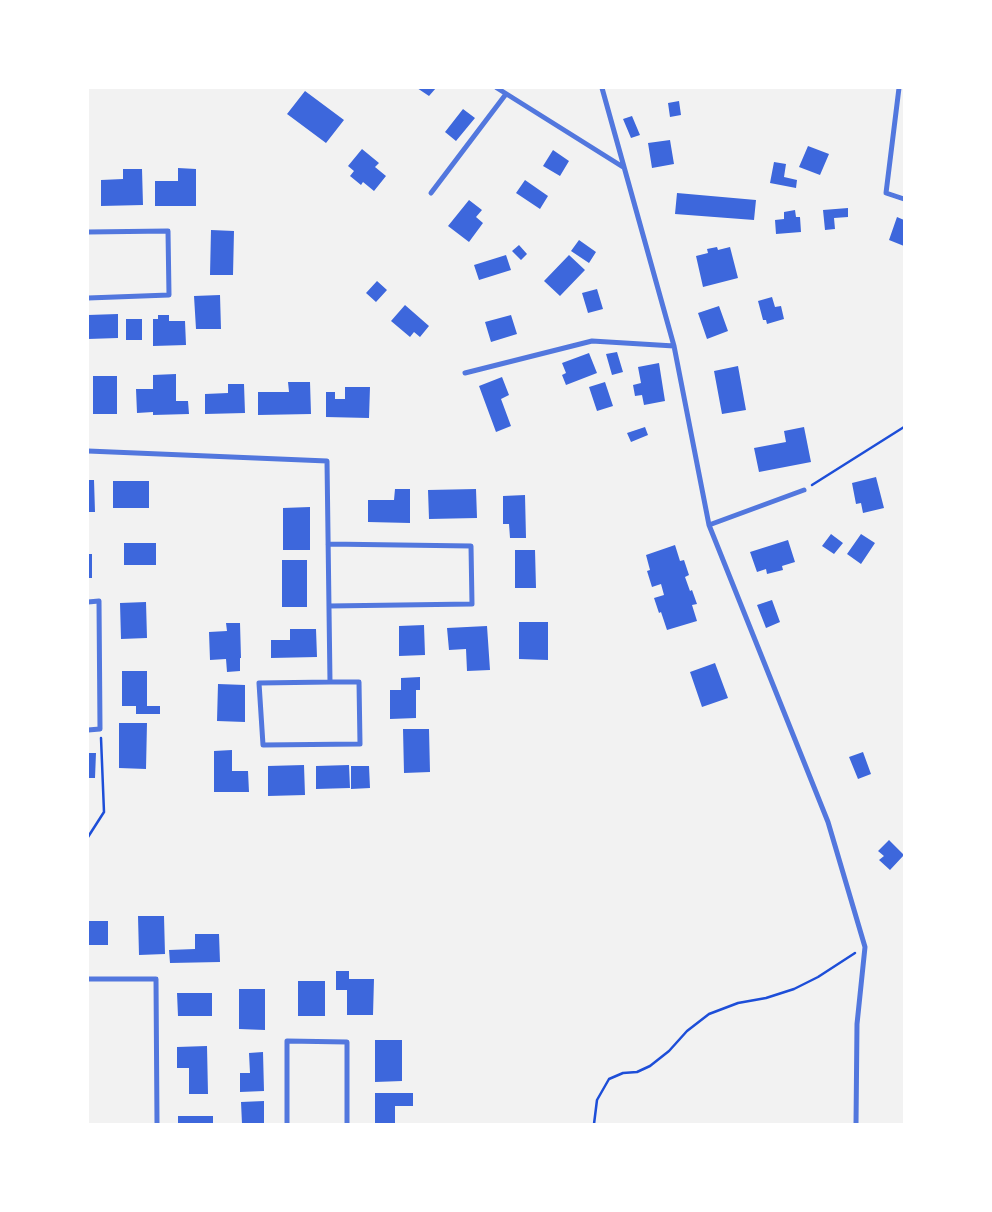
<!DOCTYPE html>
<html>
<head>
<meta charset="utf-8">
<style>
	body { margin:0 }
	#map { position:relative; width:992px; height:1212px; overflow:hidden; background:#f2f2f2; font-family:"Libre Baskerville",serif }
	canvas { display:block }
	.frame { position:absolute; inset:0; border:89px solid #fff; pointer-events:none }
</style>
</head>
<body>
<div id="map">
<canvas width="992" height="1212"></canvas>
<div class="frame"></div>
</div>
<script>
const c = document.querySelector('canvas').getContext('2d');
c.lineJoin = 'round';
function paint(path, color) {
  c.fillStyle = color;
  c.fill(path, 'evenodd');
}
function poly(rows) {
  const path = new Path2D();
  for (const r of rows) {
    path.moveTo(r[0], r[1]);
    for (let i = 2; i < r.length; i += 2) path.lineTo(r[i], r[i + 1]);
  }
  return path;
}
function strokePath(path, color, width, dash) {
  c.strokeStyle = color;
  c.lineWidth = width;
  c.lineCap = dash ? 'butt' : 'round';
  c.setLineDash(dash || []);
  c.stroke(path);
}
paint(poly([
	[417,88,436,88,429,96],
	[305,91,344,120,326,143,287,114],
	[679,101,681,115,670,117,668,103],
	[463,109,475,118,456,141,445,132],
	[632,116,640,135,631,138,623,119],
	[670,140,674,164,652,168,648,143],
	[808,146,829,154,820,175,799,167],
	[362,149,379,163,375,167,386,176,374,191,363,182,361,185,350,176,354,171,348,166],
	[553,150,569,161,560,176,543,166],
	[774,162,786,164,784,177,797,180,796,188,770,183],
	[178,168,196,169,196,206,155,206,155,181,178,181],
	[123,169,142,169,143,205,101,206,101,180,123,179],
	[525,180,548,196,540,209,516,193],
	[677,193,756,200,754,220,675,214],
	[469,200,482,210,476,217,483,223,469,242,448,226],
	[848,208,848,217,834,218,835,229,825,230,823,210],
	[795,210,796,217,800,217,801,232,776,234,775,220,784,219,784,212],
	[897,217,904,220,904,246,889,240],
	[211,230,234,231,233,275,210,275],
	[579,240,596,252,589,263,571,251],
	[519,245,527,254,521,260,512,251],
	[717,247,718,250,730,247,738,278,703,287,696,256,708,253,707,249],
	[506,255,511,270,479,280,474,265],
	[569,255,585,270,560,296,544,281],
	[377,281,387,290,376,302,366,293],
	[597,289,603,309,588,313,582,293],
	[220,295,221,329,196,329,194,296],
	[772,297,775,307,781,306,784,319,767,324,766,320,763,320,758,301],
	[405,305,429,326,420,337,414,332,410,337,391,321],
	[719,306,728,331,707,339,698,313],
	[118,314,118,338,88,339,88,315],
	[158,315,169,315,169,321,185,321,186,345,153,346,153,319,158,319],
	[511,315,517,334,491,342,485,322],
	[126,319,142,319,142,340,126,340],
	[617,352,623,372,612,375,606,354],
	[589,353,597,373,566,385,562,375,566,373,562,363],
	[659,363,665,401,644,405,642,395,635,396,633,385,641,383,638,367],
	[738,366,746,410,722,414,714,371],
	[176,374,176,401,188,401,189,414,153,415,153,412,137,413,136,389,153,389,153,375],
	[93,376,117,376,117,414,93,414],
	[502,377,509,395,501,399,511,426,496,432,479,386],
	[288,382,310,382,311,414,258,415,258,392,289,392],
	[605,382,613,406,597,411,589,387],
	[228,384,244,384,245,413,205,414,205,394,228,393],
	[345,387,370,387,369,418,326,417,326,392,335,392,335,399,345,399],
	[645,427,648,435,631,442,627,433],
	[804,427,811,462,759,472,754,448,786,442,784,431],
	[876,477,884,508,863,513,861,503,856,504,852,483],
	[88,480,94,480,95,512,88,512],
	[113,481,149,481,149,508,113,508],
	[395,489,410,489,410,523,368,522,368,500,394,500],
	[476,489,477,518,429,519,428,490],
	[525,495,526,538,510,538,509,524,503,524,503,496],
	[310,507,310,550,283,550,283,508],
	[831,534,843,543,834,554,822,546],
	[861,534,875,543,861,564,847,554],
	[788,540,795,562,782,566,783,570,767,574,766,569,757,572,750,552],
	[124,543,156,543,156,565,124,565],
	[675,545,680,561,684,560,689,575,685,577,690,591,692,590,697,604,692,605,697,621,667,630,661,612,659,613,654,598,664,595,661,584,652,587,647,571,650,570,646,555],
	[515,550,535,550,536,588,515,588],
	[88,554,92,554,92,578,88,578],
	[282,560,307,560,307,607,282,607],
	[772,600,780,622,766,628,757,605],
	[146,602,147,638,121,639,120,603],
	[519,622,548,622,548,660,519,659],
	[226,623,240,623,241,658,240,658,240,671,227,672,226,659,210,660,209,632,227,631],
	[424,625,425,655,399,656,399,626],
	[487,626,490,670,467,671,466,649,449,650,447,628],
	[290,629,316,629,317,657,271,658,271,640,290,640],
	[715,663,728,698,702,707,690,672],
	[122,671,147,671,147,706,160,706,160,714,136,714,136,706,122,706],
	[420,677,420,690,416,690,416,718,390,719,390,690,401,690,401,678],
	[218,684,245,685,245,722,217,721],
	[119,723,147,723,146,769,119,768],
	[403,729,429,729,430,772,404,773],
	[232,750,232,771,248,771,249,792,214,792,214,751],
	[863,752,871,774,858,779,849,757],
	[88,753,96,753,95,778,88,778],
	[304,765,305,795,268,796,268,766],
	[349,765,350,788,316,789,316,766],
	[351,766,369,766,370,788,351,789],
	[889,840,904,855,890,870,879,860,884,856,878,851],
	[138,916,164,916,165,954,139,955],
	[88,921,108,921,108,945,88,945],
	[195,934,219,934,220,962,170,963,169,950,195,949],
	[336,971,349,971,349,979,374,979,373,1015,347,1015,347,990,336,990],
	[298,981,325,981,325,1016,298,1016],
	[239,989,265,989,265,1030,239,1029],
	[177,993,212,993,212,1016,178,1016],
	[375,1040,402,1040,402,1081,375,1082],
	[207,1046,208,1094,189,1094,189,1068,177,1068,177,1047],
	[263,1052,264,1091,240,1092,240,1073,250,1073,249,1053],
	[375,1093,413,1093,413,1106,395,1106,395,1124,375,1124],
	[264,1101,264,1124,242,1124,241,1102],
	[178,1116,213,1116,213,1124,178,1124]
]), '#3d67dc');
strokePath(poly([
	[812,485,904,427],
	[88,837,104,812,101,738],
	[594,1124,597,1100,609,1079,623,1073,637,1072,650,1066,669,1051,687,1031,709,1014,738,1003,766,998,794,989,818,977,855,953]
]), '#1d4ed8', 2.5);
strokePath(poly([
	[497,88,623,167],
	[602,88,674,346,709,525,828,822,865,947,857,1024,856,1124],
	[899,88,886,193,904,199],
	[431,193,506,94],
	[88,232,168,231,169,295,88,298],
	[465,373,592,341,674,346],
	[88,451,327,461,330,682],
	[709,525,804,490],
	[328,544,471,546,472,604,329,606],
	[88,602,99,601,100,729,88,730],
	[330,682,359,682,360,744,263,745,259,683,330,682],
	[88,979,156,979,157,1124],
	[287,1124,287,1041,347,1042,347,1124]
]), '#5277de', 5);
</script>
</body>
</html>
